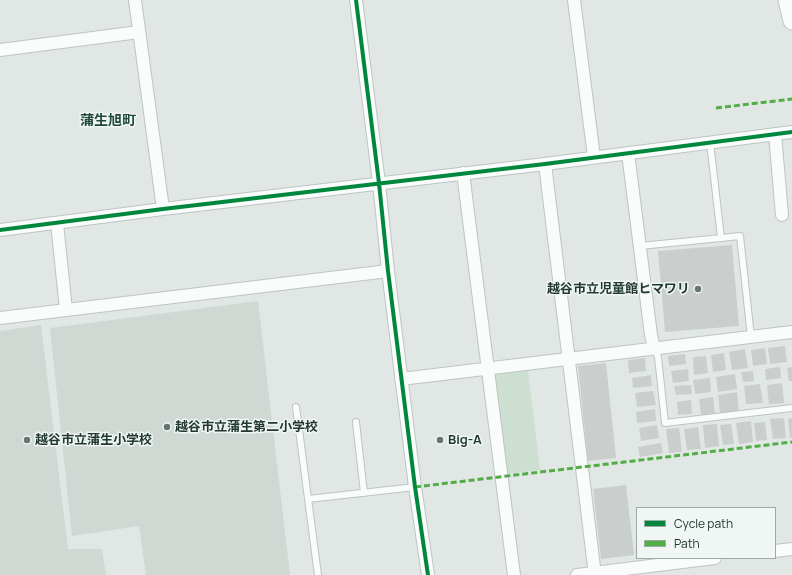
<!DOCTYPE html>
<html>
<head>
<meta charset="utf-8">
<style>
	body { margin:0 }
	#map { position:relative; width:792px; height:575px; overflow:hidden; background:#e1e7e4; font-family:Manrope,sans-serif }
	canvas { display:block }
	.legend { position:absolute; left:636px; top:507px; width:140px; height:52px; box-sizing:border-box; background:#eff6f3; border:1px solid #9daaa6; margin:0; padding:5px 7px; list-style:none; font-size:12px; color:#223832 }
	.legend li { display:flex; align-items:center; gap:8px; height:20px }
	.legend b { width:20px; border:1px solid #9daaa6 }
</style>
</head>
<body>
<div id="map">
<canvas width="792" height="575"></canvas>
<ul class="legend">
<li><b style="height:5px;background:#00873e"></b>Cycle path</li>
<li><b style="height:5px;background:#53ac45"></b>Path</li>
</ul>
</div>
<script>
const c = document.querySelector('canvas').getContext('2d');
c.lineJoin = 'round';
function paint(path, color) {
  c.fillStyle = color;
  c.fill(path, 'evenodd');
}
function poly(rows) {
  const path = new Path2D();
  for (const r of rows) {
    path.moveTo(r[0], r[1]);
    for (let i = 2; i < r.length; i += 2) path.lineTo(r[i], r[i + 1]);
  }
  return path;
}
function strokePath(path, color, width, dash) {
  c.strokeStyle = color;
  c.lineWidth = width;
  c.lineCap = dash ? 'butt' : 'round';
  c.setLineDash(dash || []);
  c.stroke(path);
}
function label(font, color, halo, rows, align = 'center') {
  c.font = font + ' Manrope,"Noto Sans JP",sans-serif';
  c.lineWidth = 3;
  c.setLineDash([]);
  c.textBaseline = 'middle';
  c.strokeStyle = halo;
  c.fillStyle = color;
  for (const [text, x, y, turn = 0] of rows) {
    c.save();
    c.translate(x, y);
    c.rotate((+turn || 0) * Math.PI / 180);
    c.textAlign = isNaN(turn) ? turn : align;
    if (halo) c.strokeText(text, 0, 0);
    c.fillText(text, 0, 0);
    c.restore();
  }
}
paint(poly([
	[258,301,290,575,146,575,139,526,72,536,50,328],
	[41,325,68,549,102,549,106,575,0,575,0,331]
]), '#d0d8d4');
paint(poly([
	[528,370,540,470,505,474,493,378,496,374]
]), '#ccdfd1');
paint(poly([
	[732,245,739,326,665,332,658,251],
	[785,346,787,362,770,364,768,348],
	[765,348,767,364,753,366,751,350],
	[745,349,748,368,732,370,729,352],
	[724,353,726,370,713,372,711,355],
	[685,354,686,364,669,366,668,356],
	[706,356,708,373,694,375,693,357],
	[645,358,646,371,629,373,628,360],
	[606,363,616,458,588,461,578,366],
	[780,367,781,378,766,380,765,369],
	[792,367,792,381,789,381,787,368],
	[688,369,689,381,673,383,671,371],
	[753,371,754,381,743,382,741,372],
	[735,374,737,389,718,392,716,377],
	[651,375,652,386,633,388,632,378],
	[710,378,711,392,695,394,693,380],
	[782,383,784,403,769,404,767,385],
	[760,384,763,403,746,404,744,386],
	[691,385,692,394,676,395,674,386],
	[653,391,656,405,637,407,635,393],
	[737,392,739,412,720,414,718,395],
	[713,397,715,413,701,415,699,399],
	[691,400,692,414,678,415,677,402],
	[655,409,656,421,637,423,636,412],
	[784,418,786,438,773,439,770,419],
	[792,418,792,437,790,438,788,419],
	[751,421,753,442,739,444,736,423],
	[765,422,767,440,756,441,754,423],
	[717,424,719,446,705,448,703,425],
	[731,424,734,444,723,445,720,425],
	[657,425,659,438,641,441,639,428],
	[698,427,701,449,687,450,684,429],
	[679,428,682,452,669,453,666,429],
	[661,443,663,453,640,457,638,447],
	[626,485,634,555,601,559,593,489]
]), '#cacfcd');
const service = poly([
	[721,238,740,236,751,337],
	[640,246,721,238,710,142],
	[654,348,658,357,665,423,792,408],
	[296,407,318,575],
	[356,422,364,493],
	[308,499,415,487]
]);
const minor = poly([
	[135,0,163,209],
	[356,0,379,183,388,271,415,487,428,575],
	[574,0,594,157],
	[0,50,139,32],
	[775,134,782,215],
	[628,153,651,335,654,348],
	[545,164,595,575],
	[463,173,514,575],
	[57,223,66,310],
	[0,230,163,209,545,164,792,132],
	[0,318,388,271],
	[401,379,792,332],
	[775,551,792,549],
	[577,575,715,558]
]);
const secondary = poly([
	[787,0,792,21]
]);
strokePath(service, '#bec4c1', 8);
strokePath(minor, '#bec4c1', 14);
strokePath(secondary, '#bec4c1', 19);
strokePath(service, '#fafbfb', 6);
strokePath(minor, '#fafbfb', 12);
strokePath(secondary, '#fafbfb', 17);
strokePath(poly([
	[716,108,792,99],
	[415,487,792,442]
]), '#53ac45', 3, [6, 3]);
strokePath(poly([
	[356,0,379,183,388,271,415,487,428,575],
	[0,230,163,209,545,164,792,132]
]), '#00873e', 4);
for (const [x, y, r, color] of [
	[698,289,4,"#657570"],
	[167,427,4,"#657570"],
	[27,440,4,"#657570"],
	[440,440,4,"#657570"]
]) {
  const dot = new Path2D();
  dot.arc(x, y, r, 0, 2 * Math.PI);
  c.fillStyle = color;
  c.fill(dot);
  strokePath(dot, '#eff6f3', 1.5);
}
label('bold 13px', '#223832', '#eff6f3', [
	["越谷市立児童館ヒマワリ",690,289,"right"],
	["越谷市立蒲生第二小学校",175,427],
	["越谷市立蒲生小学校",35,440],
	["Big-A",448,440]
], 'left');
label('bold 14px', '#20483e', '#eff6f3', [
	["蒲生旭町",108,121]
]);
</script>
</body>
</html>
